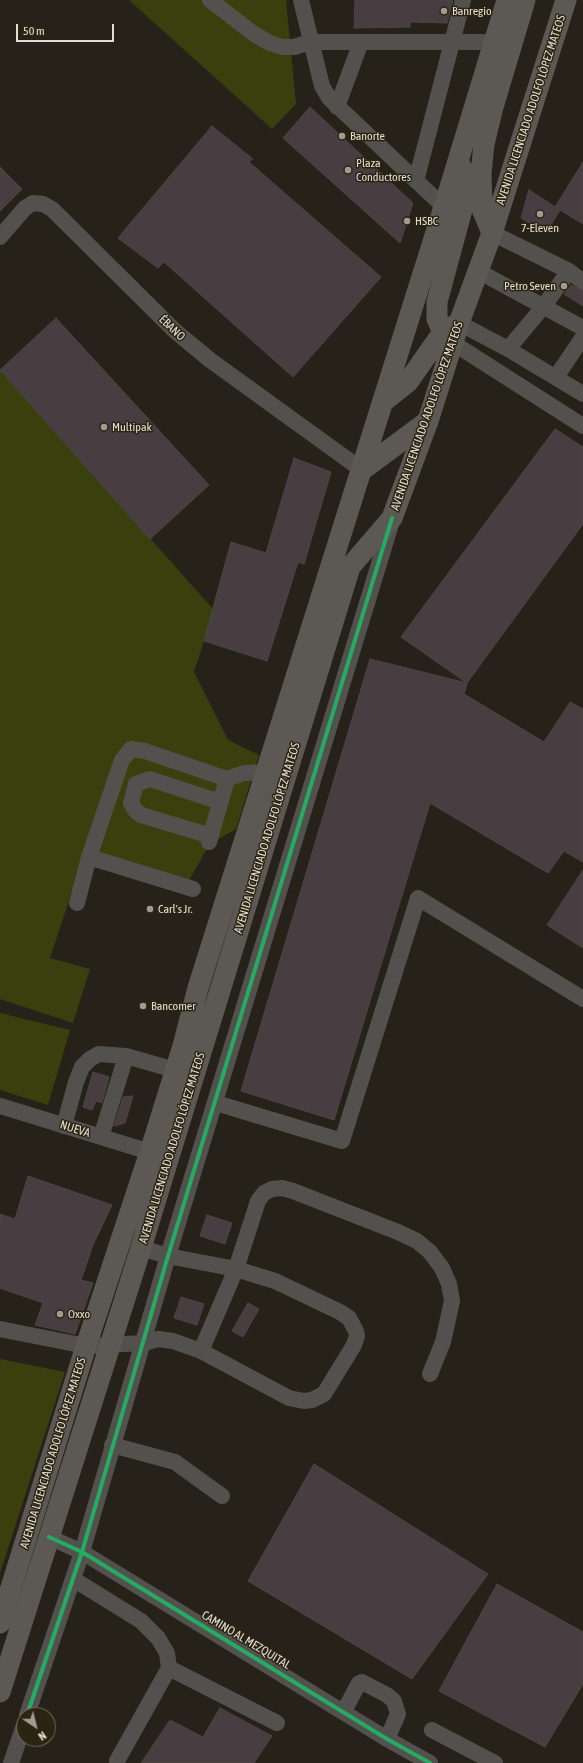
<!DOCTYPE html>
<html>
<head>
<meta charset="utf-8">
<style>
	body { margin:0 }
	#map { position:relative; width:583px; height:1763px; overflow:hidden; background:#262219; font-family:"Asap Condensed",sans-serif }
	canvas { display:block }
	.north { position:absolute; left:16px; top:1707px; width:40px; height:40px; box-sizing:border-box; background:#2c2413; border:1px solid #756e5f; border-radius:50%; rotate:145deg; font-size:11px; font-weight:700; line-height:16px; text-align:center; color:#e3ddd2 }
	.north::after { content:''; display:block; margin:auto; width:14px; height:18px; background:#a19c91; clip-path:polygon(50% 0,100% 100%,50% 72%,0 100%) }
	.scale { position:absolute; left:16px; top:24px; width:98px; height:18px; box-sizing:border-box; border:2px solid #e3ddd2; border-top:0; padding-left:5px; font-size:12px; line-height:14px; white-space:nowrap; color:#e3ddd2; -webkit-text-stroke:3px #2c2413; paint-order:stroke }
</style>
</head>
<body>
<div id="map">
<canvas width="583" height="1763"></canvas>
<div class="north">N</div>
<div class="scale">50 m</div>
</div>
<script>
const c = document.querySelector('canvas').getContext('2d');
c.lineJoin = 'round';
function paint(path, color) {
  c.fillStyle = color;
  c.fill(path, 'evenodd');
}
function poly(rows) {
  const path = new Path2D();
  for (const r of rows) {
    path.moveTo(r[0], r[1]);
    for (let i = 2; i < r.length; i += 2) path.lineTo(r[i], r[i + 1]);
  }
  return path;
}
function strokePath(path, color, width, dash) {
  c.strokeStyle = color;
  c.lineWidth = width;
  c.lineCap = dash ? 'butt' : 'round';
  c.setLineDash(dash || []);
  c.stroke(path);
}
function label(font, color, halo, rows, align = 'center') {
  c.font = font + ' "Asap Condensed",sans-serif';
  c.lineWidth = 3;
  c.setLineDash([]);
  c.textBaseline = 'middle';
  c.strokeStyle = halo;
  c.fillStyle = color;
  for (const [text, x, y, turn = 0] of rows) {
    c.save();
    c.translate(x, y);
    c.rotate((+turn || 0) * Math.PI / 180);
    c.textAlign = isNaN(turn) ? turn : align;
    if (halo) c.strokeText(text, 0, 0);
    c.fillText(text, 0, 0);
    c.restore();
  }
}
paint(poly([
	[129,0,286,0,296,104,272,129],
	[0,370,214,610,194,672,228,740,259,755,236,829,209,845,188,882,85,852,50,958,90,969,73,1023,0,999],
	[0,1013,70,1030,48,1105,0,1090],
	[0,1359,65,1372,0,1573]
]), '#3a3f0e');
const building = poly([
	[355,0,453,0,447,23,410,22,410,27,354,28,355,0],
	[310,107,413,203,400,243,283,138,310,107],
	[212,126,253,159,249,162,381,277,293,377,164,262,158,268,118,238,212,126],
	[583,162,583,224,555,207,583,162],
	[0,167,22,189,0,211,0,167],
	[529,190,560,210,546,233,521,218,529,190],
	[571,285,583,291,583,306,564,294,571,285],
	[56,318,209,485,150,539,0,370,56,318],
	[555,429,583,447,583,524,467,683,401,637,555,429],
	[294,458,331,472,304,564,298,562,267,661,204,641,231,542,266,553,294,458],
	[370,659,467,683,464,694,544,742,570,702,583,709,583,862,564,851,548,873,430,803,334,1120,241,1091,370,659],
	[583,870,583,948,547,925,583,870],
	[93,1072,109,1077,102,1103,96,1101,92,1110,83,1107,93,1072],
	[133,1096,125,1123,114,1126,123,1097,133,1096],
	[28,1176,112,1205,93,1245,81,1280,93,1283,75,1334,35,1325,43,1303,0,1288,0,1214,15,1219,28,1176],
	[207,1215,232,1223,225,1244,200,1236,207,1215],
	[181,1297,204,1304,197,1325,174,1318,181,1297],
	[248,1303,259,1309,243,1337,232,1331,248,1303],
	[314,1464,488,1574,412,1679,248,1581,314,1464],
	[497,1584,583,1632,583,1684,545,1747,439,1691,497,1584],
	[220,1708,272,1736,254,1763,141,1763,170,1720,203,1737,220,1708]
]);
paint(building, '#483d41');
strokePath(building, '#4b4644', 1);
strokePath(poly([
	[210,0,254,34,270,43,282,47,294,47,310,42,493,42],
	[301,0,322,86,329,98,444,207],
	[337,107,361,42],
	[416,181,463,0],
	[492,233,569,271,583,282],
	[0,237,25,208,33,203,43,204,52,209,175,331,210,360,362,470],
	[478,271,583,328],
	[459,323,508,349,583,394],
	[453,343,583,426],
	[508,349,543,307,569,271],
	[556,377,583,337],
	[211,836,141,815,135,810,131,803,136,784,150,779,220,802],
	[209,842,227,779],
	[89,857,122,760,131,749,145,751,227,779,244,773,267,772],
	[77,903,89,857,193,889],
	[216,1103,342,1141,418,898,583,999],
	[0,1106,150,1152],
	[64,1126,76,1082,82,1067,90,1059,99,1054,126,1056,175,1070],
	[101,1137,126,1056],
	[0,1329,86,1346,144,1343,158,1339,173,1341,201,1351,289,1398,304,1401,312,1400,324,1394,354,1345,357,1336,356,1331,349,1318,340,1312,275,1281,236,1269,168,1256,141,1248],
	[201,1351,236,1269,258,1201,264,1193,272,1189,282,1188,293,1191,398,1232,417,1241,430,1252,442,1268,449,1284,452,1301,443,1342,430,1374],
	[112,1445,175,1462,222,1496],
	[49,1537,82,1552,387,1739,430,1763],
	[73,1579,141,1621,158,1638,167,1653,169,1668,117,1761],
	[169,1668,277,1723],
	[344,1711,359,1683,362,1682,387,1695,394,1701,398,1714,387,1739],
	[27,1715,82,1552,168,1256,392,521],
	[432,1730,495,1763],
	[11,1763,24,1725]
]), '#53514d', 16);
strokePath(poly([
	[492,233,482,209,481,174,484,144,493,107,525,0],
	[453,343,443,332,437,319,437,302,463,206,462,168],
	[384,401,408,382,443,332,455,325],
	[362,470,428,421],
	[0,1623,86,1346,150,1152,183,1046,198,988,444,207,507,0],
	[0,1692,141,1248,350,567,392,518,428,421,459,323,492,233,566,0]
]), '#5c5954', 21);
strokePath(poly([
	[49,1537,82,1552,387,1739,430,1763],
	[27,1715,82,1552,168,1256,392,518]
]), '#26ab63', 4);
for (const [x, y, r, color] of [
	[444,11,4,"#a19c91"],
	[342,136,4,"#a19c91"],
	[348,170,4,"#a19c91"],
	[540,214,4,"#a19c91"],
	[407,221,4,"#a19c91"],
	[564,286,4,"#a19c91"],
	[104,427,4,"#a19c91"],
	[150,909,4,"#a19c91"],
	[143,1006,4,"#a19c91"],
	[60,1314,4,"#a19c91"]
]) {
  const dot = new Path2D();
  dot.arc(x, y, r, 0, 2 * Math.PI);
  c.fillStyle = color;
  c.fill(dot);
  strokePath(dot, '#2c2413', 1.5);
}
label('12px', '#e3ddd2', '#2c2413', [
	["Banregio",452,11],
	["Banorte",350,136],
	["Plaza",356,163],
	["Conductores",356,177],
	["HSBC",415,221],
	["7-Eleven",540,228,"center"],
	["Petro Seven",556,286,"right"],
	["Multipak",112,427],
	["Carl's Jr.",158,909],
	["Bancomer",151,1006],
	["Oxxo",68,1314]
], 'left');
label('12px', '#e3ddd2', '#2c2413', [
	["AVENIDA LICENCIADO ADOLFO LÓPEZ MATEOS",531,110,-72],
	["ÉBANO",172,328,43],
	["AVENIDA LICENCIADO ADOLFO LÓPEZ MATEOS",427,416,-71],
	["AVENIDA LICENCIADO ADOLFO LÓPEZ MATEOS",267,838,-73],
	["NUEVA",75,1129,17],
	["AVENIDA LICENCIADO ADOLFO LÓPEZ MATEOS",172,1148,-73],
	["AVENIDA LICENCIADO ADOLFO LÓPEZ MATEOS",53,1453,-73],
	["CAMINO AL MEZQUITAL",246,1640,31]
]);
</script>
</body>
</html>
